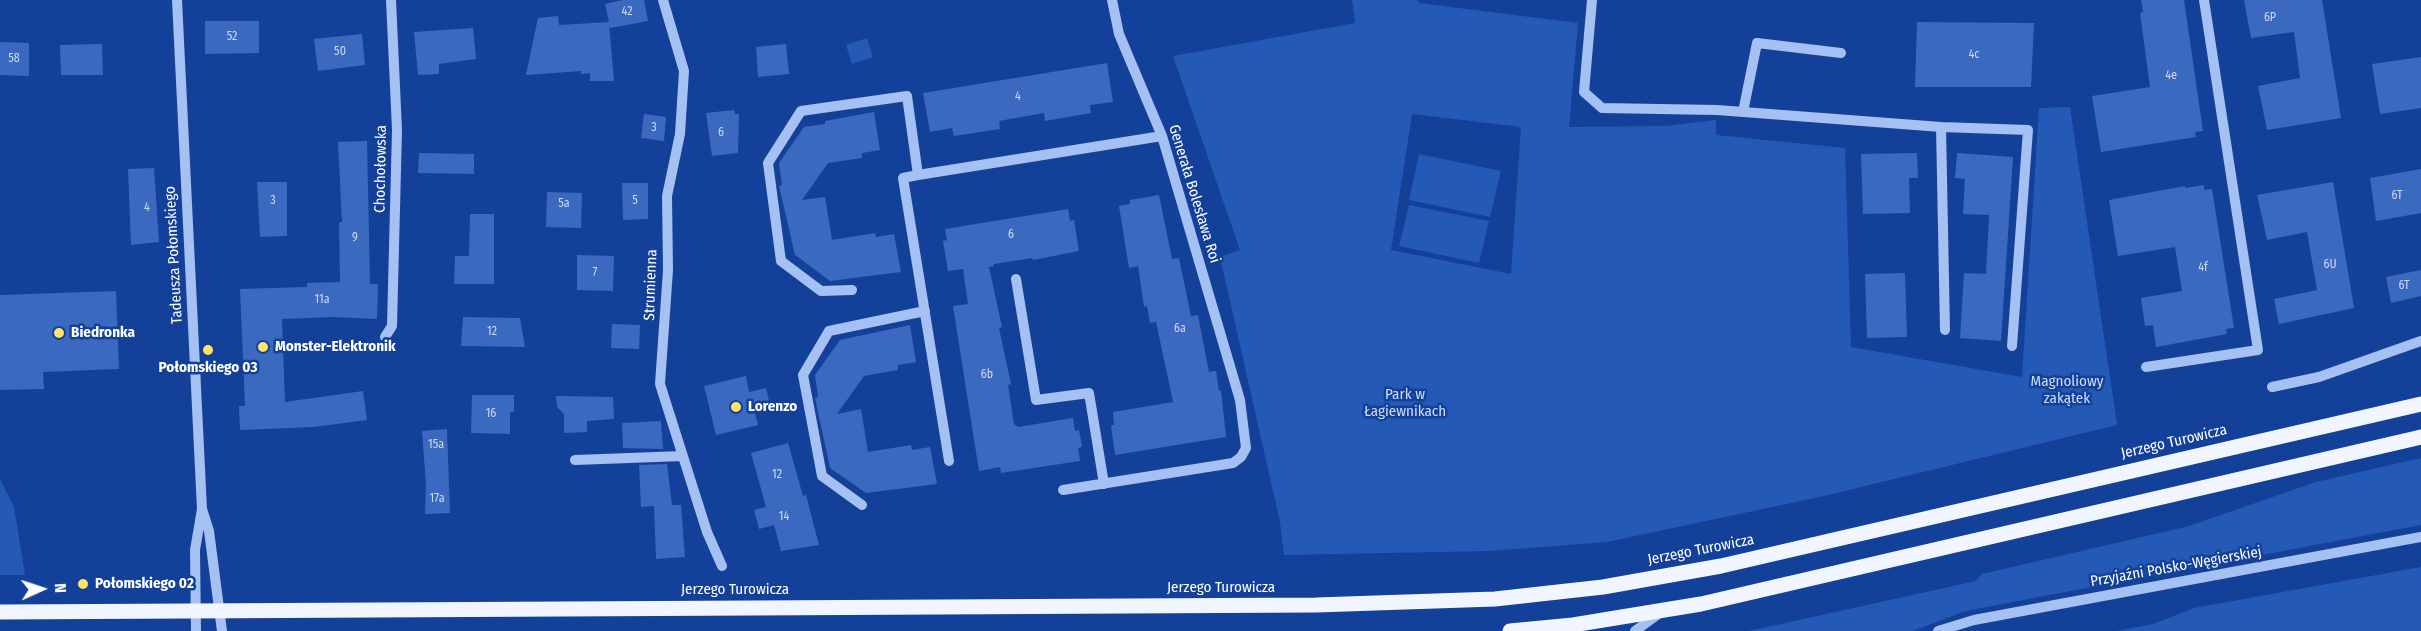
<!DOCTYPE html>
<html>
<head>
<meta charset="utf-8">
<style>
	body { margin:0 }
	#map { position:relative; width:2421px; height:631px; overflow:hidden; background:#134098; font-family:"Fira Sans Condensed",sans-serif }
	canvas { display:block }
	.north { position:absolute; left:12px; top:559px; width:60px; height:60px; -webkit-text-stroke:4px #134098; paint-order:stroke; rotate:87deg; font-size:16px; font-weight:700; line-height:24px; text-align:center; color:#fff }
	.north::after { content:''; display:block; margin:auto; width:21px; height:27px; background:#fff; clip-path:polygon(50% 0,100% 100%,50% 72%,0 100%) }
</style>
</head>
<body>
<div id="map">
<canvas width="2421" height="631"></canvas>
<div class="north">N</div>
</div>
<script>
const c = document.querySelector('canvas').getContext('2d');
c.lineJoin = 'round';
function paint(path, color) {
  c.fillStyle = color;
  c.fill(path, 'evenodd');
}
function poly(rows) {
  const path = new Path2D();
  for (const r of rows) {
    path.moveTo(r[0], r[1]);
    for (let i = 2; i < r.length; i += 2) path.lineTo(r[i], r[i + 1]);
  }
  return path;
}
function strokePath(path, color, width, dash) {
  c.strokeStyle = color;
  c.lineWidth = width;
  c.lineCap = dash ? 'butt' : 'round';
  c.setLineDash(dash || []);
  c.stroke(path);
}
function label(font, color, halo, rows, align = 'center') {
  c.font = font + ' "Fira Sans Condensed",sans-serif';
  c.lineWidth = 5;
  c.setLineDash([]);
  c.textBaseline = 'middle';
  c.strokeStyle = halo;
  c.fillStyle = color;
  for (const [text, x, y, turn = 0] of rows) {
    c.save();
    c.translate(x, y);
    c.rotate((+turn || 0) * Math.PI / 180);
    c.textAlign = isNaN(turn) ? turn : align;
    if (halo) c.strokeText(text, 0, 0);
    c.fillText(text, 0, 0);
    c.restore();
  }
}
paint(poly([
	[1352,0,1417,0,1419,3,1578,23,1569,127,1665,126,1716,120,1716,135,1845,148,1851,347,2022,377,2039,108,2070,107,2117,425,1824,496,1607,542,1490,551,1284,555,1280,522,1220,257,1240,250,1173,56,1355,23],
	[1412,114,1521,127,1511,274,1391,250],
	[867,38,873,57,852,64,846,45],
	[1419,154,1501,171,1490,217,1409,200],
	[1409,205,1489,221,1479,263,1399,246],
	[2421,458,2421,525,1965,611,1913,631,1749,631,1976,581,1982,574,2189,526,2316,482],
	[0,479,14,507,25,575,0,575],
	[2421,567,2421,631,2117,631,2153,624,2194,608]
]), '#2559b6');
paint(poly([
	[623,0,644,0,648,21,610,28,609,23,614,81,590,81,590,73,581,74,581,71,526,75,538,18,558,16,559,25,609,22,605,4],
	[2141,0,2184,0,2203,131,2195,132,2196,137,2101,152,2092,96,2150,87,2140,13,2143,12],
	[2244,0,2322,0,2341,118,2267,130,2258,86,2300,78,2294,32,2251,38],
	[205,21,259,21,259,53,205,54],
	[1917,22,2034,23,2031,87,1915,87],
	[473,28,476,59,439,64,439,74,418,75,414,32],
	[362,34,365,65,318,71,314,39],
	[0,42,29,43,29,76,0,75],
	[102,44,103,75,61,75,60,45],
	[786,44,789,74,758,77,756,47],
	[2421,57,2421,108,2380,114,2372,64],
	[1107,63,1113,102,1090,105,1091,113,1045,121,1044,113,999,121,1000,129,954,136,952,128,930,132,923,93],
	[734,110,735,114,739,114,738,153,712,156,706,113],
	[874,112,880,150,862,153,862,158,828,163,802,200,825,197,832,240,875,233,876,237,894,234,901,272,830,281,795,255,779,186,782,185,779,163,804,127,825,124,825,121],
	[644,114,666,117,664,141,641,138],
	[367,141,370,284,378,284,377,319,334,317,282,319,285,402,363,391,367,420,314,427,240,430,239,406,245,406,240,289,307,287,307,283,340,282,339,222,342,222,338,142],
	[419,153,474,154,474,174,418,173],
	[1917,153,1918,178,1909,178,1910,213,1863,214,1861,154],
	[1957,153,2013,157,2001,341,1960,338,1964,273,1986,274,1989,215,1963,214,1965,179,1955,178],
	[154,168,159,242,131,245,128,169],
	[2421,169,2421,213,2376,221,2370,178],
	[257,182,287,182,287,236,260,237],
	[2333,182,2354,308,2279,324,2274,299,2317,290,2307,232,2267,240,2257,195],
	[622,183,648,183,648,219,623,220],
	[2204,185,2204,190,2212,189,2234,328,2226,329,2227,334,2156,347,2153,325,2145,326,2141,298,2182,291,2175,247,2118,256,2109,200,2185,186,2185,188],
	[547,192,582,193,581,228,546,227],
	[1159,195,1172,259,1179,258,1191,316,1198,315,1209,372,1216,371,1219,391,1221,390,1226,437,1115,455,1111,425,1114,425,1113,412,1173,402,1156,322,1150,323,1147,306,1144,307,1138,266,1129,268,1119,206,1130,204,1130,200],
	[1068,209,1070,221,1074,220,1079,251,1033,260,1032,258,994,264,994,266,989,267,1002,327,999,328,1011,384,1008,385,1014,424,1018,427,1073,418,1075,431,1079,430,1082,447,1078,448,1080,461,1001,473,1000,467,979,471,953,306,968,304,963,269,948,271,943,241,947,240,945,229],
	[470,214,494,214,494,284,454,284,455,256,469,256],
	[577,255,614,256,613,291,577,290],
	[2421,270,2421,296,2391,303,2386,277],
	[1905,273,1907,337,1867,338,1865,274],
	[116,291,119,369,43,372,44,389,0,390,0,295],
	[463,317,520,318,525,347,461,346],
	[612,324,640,325,639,349,611,348],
	[910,325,916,362,898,365,898,370,864,376,837,414,861,409,868,452,911,445,912,450,930,447,937,484,866,493,830,468,815,398,818,397,815,375,840,340],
	[746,376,749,392,766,388,770,405,754,409,758,425,716,435,704,386],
	[472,395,514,395,514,412,510,412,510,434,471,433],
	[556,396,613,397,614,419,587,421,587,432,564,433,564,414,557,407],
	[661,421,663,449,623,448,622,423],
	[447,429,450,513,425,514,426,485,422,431],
	[788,443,803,496,806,495,819,545,781,551,774,525,759,529,754,510,766,507,751,453],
	[667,464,672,505,681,505,685,557,656,559,654,506,641,507,639,465]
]), '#3c69c0');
strokePath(poly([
	[177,0,202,509,209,531,222,631],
	[663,0,684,71,680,134,667,196,668,270,660,384,707,532,722,566],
	[1592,0,1584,92,1602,108,1717,110,1941,127,2028,130,2012,346],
	[1743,112,1757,43,1841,53],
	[1941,127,1945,330],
	[918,175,1162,136],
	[1016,279,1036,400,1089,393,1104,484],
	[852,290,821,291,781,261,768,163,801,111,907,96,918,175,903,178,949,461],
	[385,337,392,326,397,130,391,0],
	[2146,367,2258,350,2204,0],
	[2272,387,2319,377,2421,341],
	[575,460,683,456],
	[1063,490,1233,463,1241,457,1246,448,1240,400,1162,136,1119,34,1112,0],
	[862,505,822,476,803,375,829,331,925,311],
	[196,631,195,550,202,509],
	[1635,631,1661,612],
	[1938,631,1974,620,2421,537]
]), '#a5c0f3', 10);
strokePath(poly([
	[0,612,1316,605,1495,599,1603,587,1721,566,2421,404],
	[1510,631,1573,625,1701,604,2421,437]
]), '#f1f5ff', 15);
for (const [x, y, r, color] of [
	[59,333,6,"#ffe267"],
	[263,347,6,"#ffe267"],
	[208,350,6,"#ffe267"],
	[736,407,6,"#ffe267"],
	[83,584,6,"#ffe267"]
]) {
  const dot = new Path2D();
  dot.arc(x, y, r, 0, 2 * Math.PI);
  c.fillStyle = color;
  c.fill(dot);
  strokePath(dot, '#134098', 2);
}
label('12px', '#cedaef', null, [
	["42",627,12],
	["6P",2270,18],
	["52",232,37],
	["50",340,52],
	["4c",1974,55],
	["58",14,59],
	["4e",2171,76],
	["4",1018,97],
	["3",654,128],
	["6",721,133],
	["6T",2397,196],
	["3",273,201],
	["5",635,201],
	["5a",564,204],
	["4",147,208],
	["6",1011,235],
	["9",355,238],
	["6U",2330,265],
	["4f",2203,268],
	["7",595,273],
	["6T",2404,286],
	["11a",322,300],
	["6a",1180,329],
	["12",492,332],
	["6b",987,375],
	["16",491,414],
	["15a",436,445],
	["12",777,475],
	["17a",437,499],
	["14",784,517]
]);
label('15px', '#fff', '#134098', [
	["Chochołowska",381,169,-89],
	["Generała Bolesława Roi",1194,194,73],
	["Tadeusza Połomskiego",174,255,-93],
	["Strumienna",651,285,-88],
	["Jerzego Turowicza",2174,442,-13],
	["Jerzego Turowicza",1701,550,-11],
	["Przyjaźni Polsko-Węgierskiej",2176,567,-10],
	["Jerzego Turowicza",1221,588],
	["Jerzego Turowicza",735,590]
]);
label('bold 15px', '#fff', '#134098', [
	["Biedronka",71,333],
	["Monster-Elektronik",275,347],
	["Połomskiego 03",208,368,"center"],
	["Lorenzo",748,407],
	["Połomskiego 02",95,584]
], 'left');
label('15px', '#cddefd', '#134098', [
	["Magnoliowy",2067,382],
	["zakątek",2067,399],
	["Park w",1405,395],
	["Łagiewnikach",1405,412]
]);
</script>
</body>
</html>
